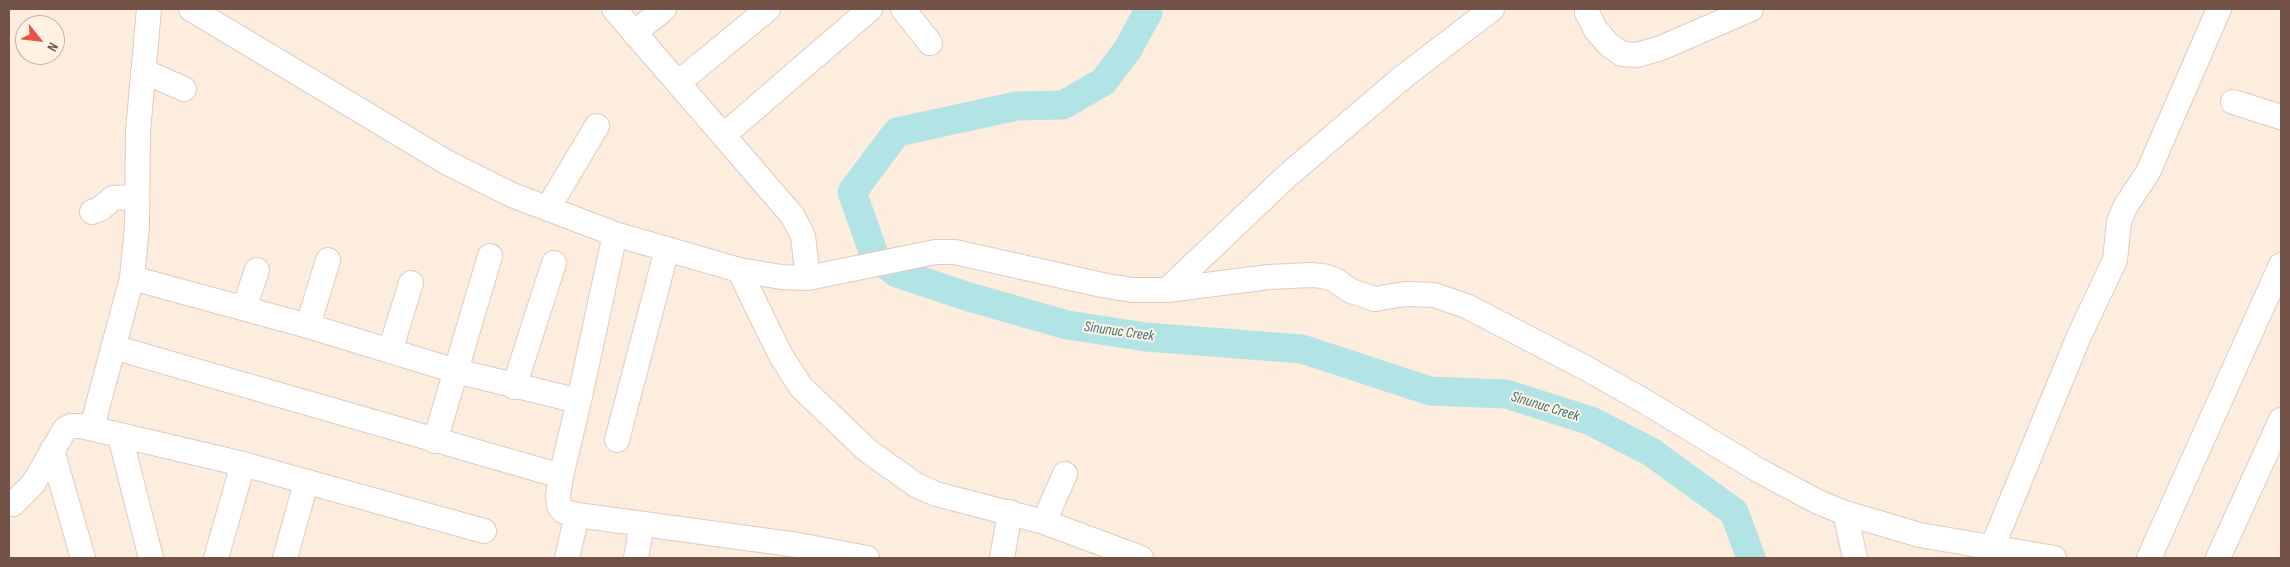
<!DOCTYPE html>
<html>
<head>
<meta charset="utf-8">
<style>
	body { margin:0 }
	#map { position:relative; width:2290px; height:567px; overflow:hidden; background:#fcedde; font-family:"Sofia Sans Condensed",sans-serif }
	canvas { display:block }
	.frame { position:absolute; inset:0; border:10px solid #725147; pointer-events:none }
	.north { position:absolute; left:15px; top:15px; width:50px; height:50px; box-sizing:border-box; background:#fff1e4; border:1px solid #c7b1a5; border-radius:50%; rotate:119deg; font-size:14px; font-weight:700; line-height:20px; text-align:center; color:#725147 }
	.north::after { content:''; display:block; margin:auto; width:18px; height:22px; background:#e85242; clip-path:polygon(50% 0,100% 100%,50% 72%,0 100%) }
</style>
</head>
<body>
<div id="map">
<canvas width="2290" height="567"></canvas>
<div class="frame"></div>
<div class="north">N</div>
</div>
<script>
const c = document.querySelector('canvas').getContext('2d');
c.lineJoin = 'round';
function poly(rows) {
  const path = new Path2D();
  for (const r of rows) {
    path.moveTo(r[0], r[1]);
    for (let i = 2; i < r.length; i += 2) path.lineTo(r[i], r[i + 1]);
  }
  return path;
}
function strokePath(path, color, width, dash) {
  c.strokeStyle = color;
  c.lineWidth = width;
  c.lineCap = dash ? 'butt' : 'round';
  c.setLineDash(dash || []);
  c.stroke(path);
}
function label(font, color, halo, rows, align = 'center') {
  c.font = font + ' "Sofia Sans Condensed",sans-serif';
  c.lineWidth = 4;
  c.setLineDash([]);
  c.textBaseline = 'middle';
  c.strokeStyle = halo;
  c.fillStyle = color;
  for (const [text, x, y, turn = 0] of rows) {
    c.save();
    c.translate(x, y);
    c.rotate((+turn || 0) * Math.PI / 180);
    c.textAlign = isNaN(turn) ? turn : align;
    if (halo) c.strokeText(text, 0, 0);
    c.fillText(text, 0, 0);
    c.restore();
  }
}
strokePath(poly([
	[1148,9,1148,12,1128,49,1103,82,1063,105,1017,106,897,132,852,192,875,257,897,273,966,296,1067,325,1146,337,1302,349,1430,391,1506,394,1591,421,1651,452,1734,512,1751,558]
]), '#b3e4e5', 29);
const minor = poly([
	[191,9,446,162,512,195,615,234],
	[614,9,792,215,803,236,808,278],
	[903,9,930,43],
	[1587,13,1596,30,1608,44,1622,54,1637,55,1661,48,1751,9],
	[634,33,664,9],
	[143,71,184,89],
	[679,82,768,9],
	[2233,102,2281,117],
	[724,135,870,9],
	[548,208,597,126],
	[92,212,100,209,113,198,137,197],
	[739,270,781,277,808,278,935,252,955,252,1102,285,1132,290,1167,290,1269,277,1311,275,1323,276,1335,280,1351,291,1375,299,1405,294,1434,295,1466,306,1584,367,1644,401,1758,470,1818,502,1845,513,1920,535,2054,558],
	[132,278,308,326,456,371,579,401],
	[1167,290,1288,175,1403,77,1492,9],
	[244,308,257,270],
	[308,326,328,260],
	[113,347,561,476,579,401,615,234,739,270,781,356,801,387,868,451,916,485,936,494,1044,522,1141,558],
	[390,351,411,283],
	[514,387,554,263],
	[92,427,132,278,137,227,138,131,149,9],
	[120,436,151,558],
	[617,440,667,249],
	[435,441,490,256],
	[52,450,83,558],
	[561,476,558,495,559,506,563,511,577,515,567,558],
	[13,504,33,484,65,429,71,426,81,426,243,464,484,531],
	[1845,513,1855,558],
	[577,515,798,545,867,558],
	[1044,522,1065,474],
	[1992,548,2079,336,2115,260,2119,222,2125,207,2148,172,2219,9],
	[216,558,243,464],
	[285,558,306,483],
	[636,558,642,524],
	[1002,558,1010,512],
	[2149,558,2281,265],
	[2218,558,2281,420]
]);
strokePath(minor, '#e2cabe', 26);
strokePath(minor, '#fff', 24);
label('italic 15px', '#3b7678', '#fff1e4', [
	["Sinunuc Creek",1119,332,8],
	["Sinunuc Creek",1545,407,17]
]);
</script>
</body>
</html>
